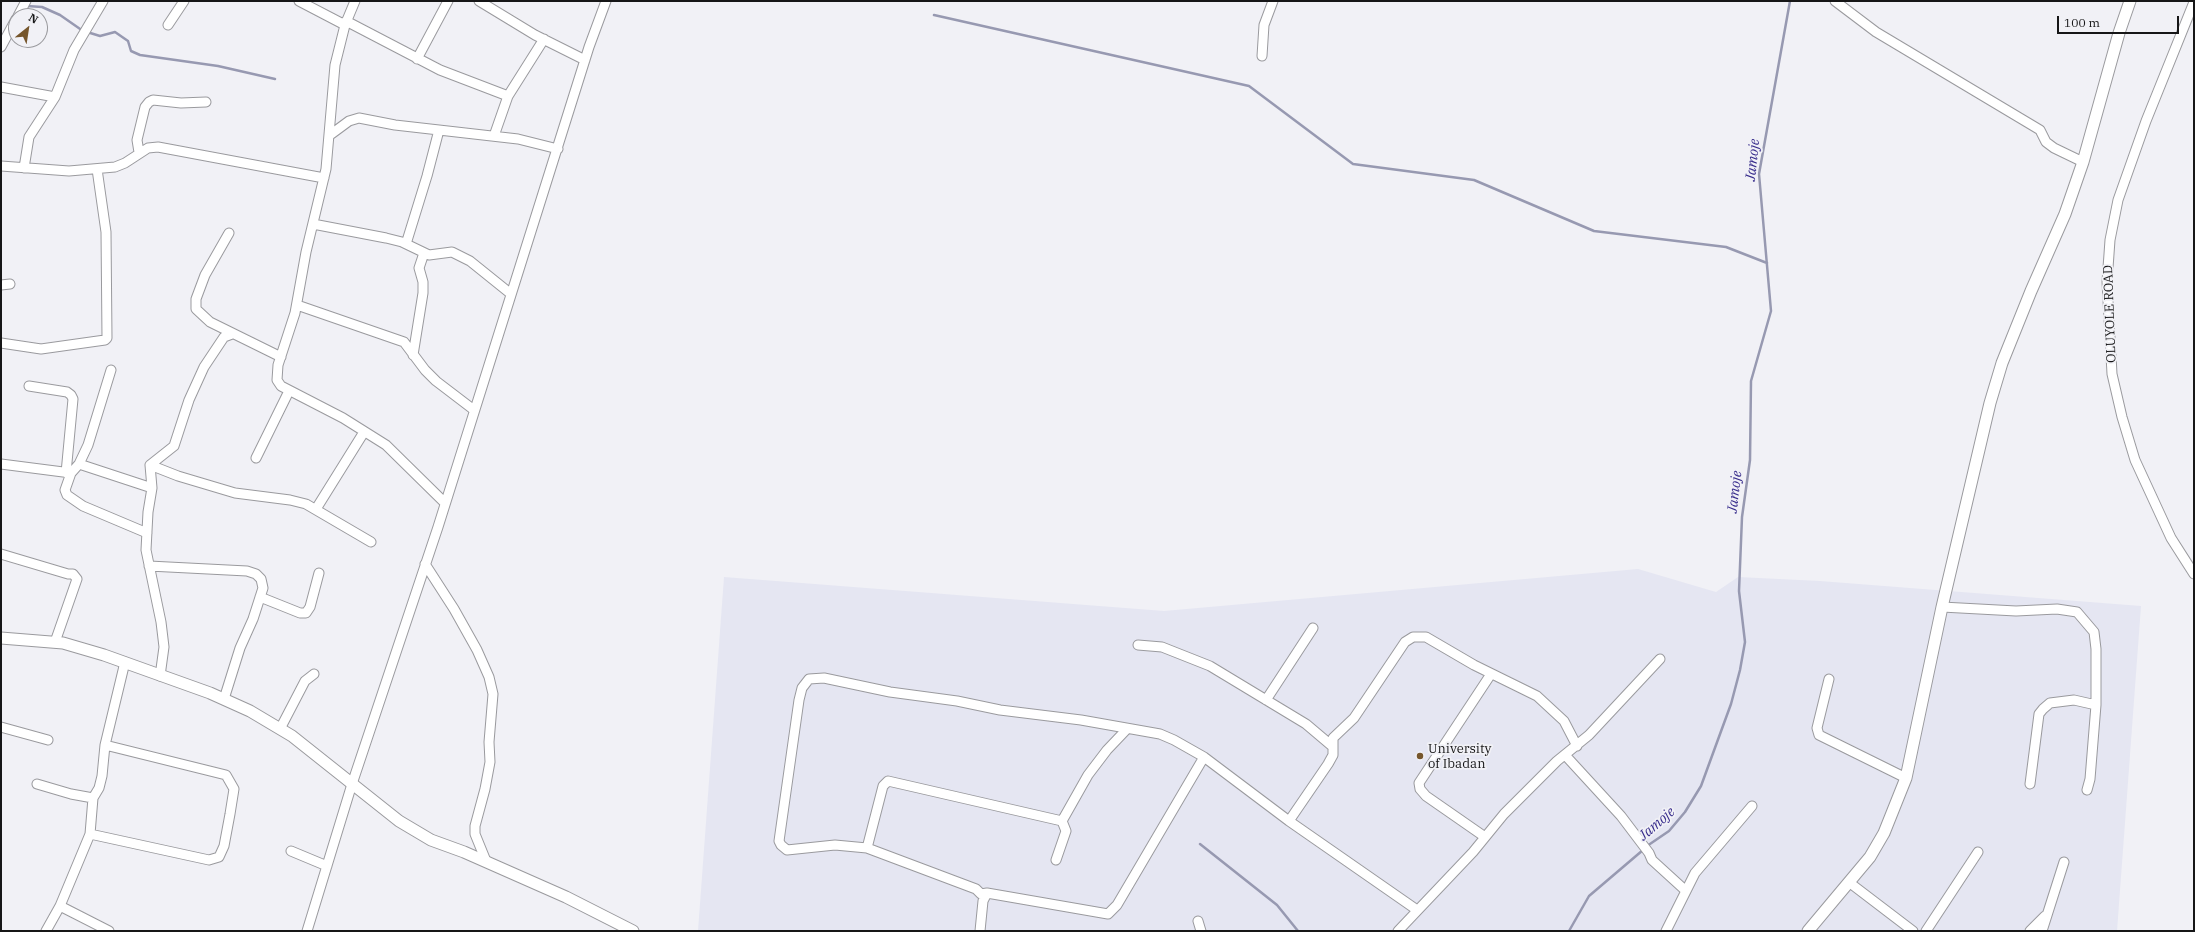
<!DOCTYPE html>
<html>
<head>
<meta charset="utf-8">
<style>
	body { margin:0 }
	#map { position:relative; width:2195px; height:932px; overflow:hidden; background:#f1f1f6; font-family:"IBM Plex Serif",serif }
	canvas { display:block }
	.frame { position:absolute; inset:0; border:2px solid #161617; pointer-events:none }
	.north { position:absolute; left:8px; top:8px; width:40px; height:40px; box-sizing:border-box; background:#f1f1f6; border:1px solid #99999d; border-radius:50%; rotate:30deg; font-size:11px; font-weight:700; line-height:16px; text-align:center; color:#161617 }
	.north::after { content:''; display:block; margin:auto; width:14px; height:18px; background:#76562c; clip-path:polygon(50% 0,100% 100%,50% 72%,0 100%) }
	.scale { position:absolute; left:2057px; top:16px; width:122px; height:18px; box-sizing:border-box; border:2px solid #161617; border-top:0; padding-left:5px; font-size:12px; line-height:14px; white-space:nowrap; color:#161617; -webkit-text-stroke:3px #f1f1f6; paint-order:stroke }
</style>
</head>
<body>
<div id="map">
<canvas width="2195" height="932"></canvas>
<div class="frame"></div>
<div class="north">N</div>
<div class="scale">100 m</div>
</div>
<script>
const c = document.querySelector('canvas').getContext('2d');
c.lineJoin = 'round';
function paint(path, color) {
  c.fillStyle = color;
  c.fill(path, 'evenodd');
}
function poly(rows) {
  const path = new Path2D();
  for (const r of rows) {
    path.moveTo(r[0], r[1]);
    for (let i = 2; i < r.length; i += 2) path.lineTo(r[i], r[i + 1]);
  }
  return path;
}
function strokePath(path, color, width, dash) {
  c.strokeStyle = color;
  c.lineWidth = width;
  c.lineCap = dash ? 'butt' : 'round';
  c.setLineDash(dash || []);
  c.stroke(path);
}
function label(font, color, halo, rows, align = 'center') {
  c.font = font + ' "IBM Plex Serif",serif';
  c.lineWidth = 3.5;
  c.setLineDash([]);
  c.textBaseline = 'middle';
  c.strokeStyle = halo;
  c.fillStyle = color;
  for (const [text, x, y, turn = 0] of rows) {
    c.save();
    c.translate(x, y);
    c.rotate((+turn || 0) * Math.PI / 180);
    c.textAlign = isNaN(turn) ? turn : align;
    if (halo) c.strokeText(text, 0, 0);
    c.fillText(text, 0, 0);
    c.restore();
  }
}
paint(poly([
	[1638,569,1716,592,1738,577,1820,581,2141,606,2117,931,698,931,724,577,1164,611]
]), '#e5e6f2');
strokePath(poly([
	[27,6,42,7,60,15,83,31],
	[934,15,1249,86,1353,164,1474,180,1594,231,1726,247,1767,263],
	[87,32,100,36,115,32,128,41,131,51,140,55,218,66,275,79],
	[1200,844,1277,905,1298,931],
	[1647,846,1669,831,1685,812,1701,786,1731,704,1740,670,1745,642,1739,591,1742,517,1750,460,1751,381,1771,311,1759,174,1790,1],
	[1569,931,1589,896,1643,850]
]), '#9799b1', 2.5);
const minor = poly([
	[299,1,345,25],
	[355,1,345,25,335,65,326,169,306,252,295,313,278,365,277,380,281,386,343,418,386,445,445,503],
	[479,1,535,35,585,60],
	[1835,1,1876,32,2035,127,2040,130,2046,142,2054,148,2083,162],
	[2194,2,2146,121,2118,200,2110,240,2107,282,2112,374,2122,417,2135,460,2171,538,2194,574],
	[18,16,26,1],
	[346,21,440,70,508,96],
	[168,25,184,1],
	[1,47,16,19],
	[1262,56,1264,25,1273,1],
	[417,59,448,1],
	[1,87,55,97],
	[330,135,349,121,359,118,395,125,518,139,558,149],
	[494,136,508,96,544,39],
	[139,152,137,140,145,107,149,102,153,100,181,103,206,102],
	[1,166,69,171,115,167,125,163,148,148,158,147,324,178],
	[24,168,29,137,55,97,74,50,103,1],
	[313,224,386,238,402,242,429,255,452,252,470,261,511,294],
	[229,233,205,275,196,299,196,309,210,322,281,357],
	[406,244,427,176,439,130],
	[1,285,10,284],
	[297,305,404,342,425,370,436,381,474,410],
	[1,343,41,349,105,340,107,338,106,232,97,169],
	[413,355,423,293,423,282,419,268,424,253],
	[29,386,67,392,71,395,73,399,66,473],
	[256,458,289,391],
	[1,464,71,473],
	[79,464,88,445,111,370],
	[150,465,178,476,235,493,290,500,306,504,371,542],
	[316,509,364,432],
	[147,533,83,506,67,495,65,490,71,473,79,464,152,488],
	[1,554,68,574,73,574,77,579,55,642],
	[425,564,454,609,477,650,489,677,493,694,489,742,490,762,485,789,475,826,475,834,486,861],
	[149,566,247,571,256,574,261,579,263,588,253,619,240,648,224,699],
	[260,597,300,613,306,613,310,607,319,573],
	[1942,607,2016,611,2057,609,2077,612,2094,632,2096,649,2096,705,2090,779,2087,790],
	[1138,645,1162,647,1210,666,1306,724,1332,746],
	[160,676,164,647,161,622,146,550,148,512,152,488,150,465,174,446,189,400,204,367,224,337,232,334],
	[1829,679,1817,728,1819,735,1906,778],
	[1266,700,1313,628],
	[1,727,48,740],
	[280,729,305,681,314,674],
	[1565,755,1621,816,1649,853,1652,860,1686,891],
	[37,784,71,794,93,798],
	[2030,784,2039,714,2043,709,2050,703,2074,700,2096,705],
	[1062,821,1088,775,1107,750,1127,729],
	[1289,821,1328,764,1333,755,1333,738,1354,718,1405,642,1413,637,1426,637,1474,665,1537,696,1564,721,1577,746],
	[90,834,209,860,219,857,224,846,230,814,234,789,226,775,105,745],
	[1485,837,1426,796,1420,789,1419,783,1491,674],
	[867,848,883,786,888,781,1062,821,1066,831,1056,860],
	[291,851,327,866],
	[1850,883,1913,931],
	[987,893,1108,914,1117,905,1204,757],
	[60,906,90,834,93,798,99,788,102,776,105,745,125,662],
	[1198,921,1201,931],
	[46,931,60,906,109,931],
	[307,931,352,784,438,527,589,47,606,1],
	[980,931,983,901,987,893,981,894,976,889,867,848,835,845,787,850,781,845,779,841,799,700,802,688,809,679,824,678,890,692,957,701,1000,710,1081,720,1160,734,1174,740,1204,757,1289,821,1417,910],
	[1398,931,1473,852,1504,814,1557,761,1589,735,1660,659],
	[1666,931,1695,873,1752,806],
	[1926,931,1978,852],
	[2030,931,2045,916],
	[2042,931,2064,862]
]);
const tertiary = poly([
	[1,638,63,643,104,655,210,693,250,711,292,736,399,821,431,840,464,852,566,897,633,931],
	[1808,931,1870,857,1884,833,1906,778,1942,607,1990,403,2002,363,2031,291,2065,214,2083,162,2119,33,2130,1]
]);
strokePath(minor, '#9a9a9e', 11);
strokePath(tertiary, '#9a9a9e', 13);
strokePath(minor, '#fff', 9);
strokePath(tertiary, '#fff', 11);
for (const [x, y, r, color] of [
	[1420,756,4,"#76562c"]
]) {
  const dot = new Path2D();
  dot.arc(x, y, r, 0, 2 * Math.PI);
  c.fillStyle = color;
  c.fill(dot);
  strokePath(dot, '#f1f1f6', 1.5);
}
label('13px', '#161617', '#f1f1f6', [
	["OLUYOLE ROAD",2110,314,-92]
]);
label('13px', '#161617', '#f1f1f6', [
	["University",1428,749],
	["of Ibadan",1428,764]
], 'left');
label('italic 14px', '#382d8c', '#f1f1f6', [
	["Jamoje",1753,160,-84],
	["Jamoje",1735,492,-83],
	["Jamoje",1657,824,-41]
]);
</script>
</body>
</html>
